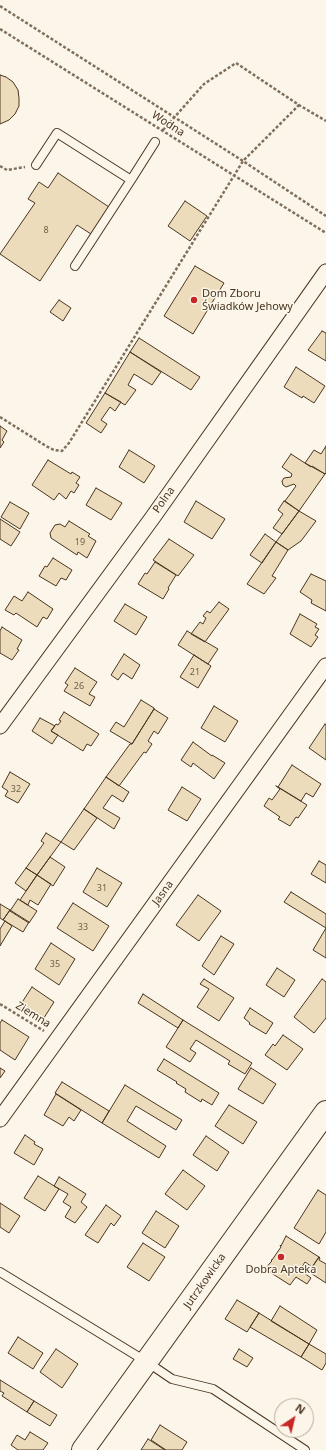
<!DOCTYPE html>
<html>
<head>
<meta charset="utf-8">
<style>
	body { margin:0 }
	#map { position:relative; width:326px; height:1450px; overflow:hidden; background:#fbf6e9; font-family:"Noto Sans",sans-serif }
	canvas { display:block }
	.north { position:absolute; left:274px; top:1398px; width:40px; height:40px; box-sizing:border-box; background:#fbf6e9; border:1px solid #b4a999; border-radius:50%; rotate:35deg; font-size:11px; font-weight:700; line-height:16px; text-align:center; color:#4a3520 }
	.north::after { content:''; display:block; margin:auto; width:14px; height:18px; background:#c62828; clip-path:polygon(50% 0,100% 100%,50% 72%,0 100%) }
</style>
</head>
<body>
<div id="map">
<canvas width="326" height="1450"></canvas>
<div class="north">N</div>
</div>
<script>
const c = document.querySelector('canvas').getContext('2d');
c.lineJoin = 'round';
function paint(path, color) {
  c.fillStyle = color;
  c.fill(path, 'evenodd');
}
function poly(rows) {
  const path = new Path2D();
  for (const r of rows) {
    path.moveTo(r[0], r[1]);
    for (let i = 2; i < r.length; i += 2) path.lineTo(r[i], r[i + 1]);
  }
  return path;
}
function strokePath(path, color, width, dash) {
  c.strokeStyle = color;
  c.lineWidth = width;
  c.lineCap = dash ? 'butt' : 'round';
  c.setLineDash(dash || []);
  c.stroke(path);
}
function label(font, color, halo, rows, align = 'center') {
  c.font = font + ' "Noto Sans",sans-serif';
  c.lineWidth = 3;
  c.setLineDash([]);
  c.textBaseline = 'middle';
  c.strokeStyle = halo;
  c.fillStyle = color;
  for (const [text, x, y, turn = 0] of rows) {
    c.save();
    c.translate(x, y);
    c.rotate((+turn || 0) * Math.PI / 180);
    c.textAlign = isNaN(turn) ? turn : align;
    if (halo) c.strokeText(text, 0, 0);
    c.fillText(text, 0, 0);
    c.restore();
  }
}
const building = poly([
	[0,75,6,77,13,82,18,90,19,98,19,106,15,114,9,120,0,124,0,75],
	[58,173,109,207,91,234,77,225,40,281,0,254,35,203,28,199,39,182,48,188,58,173],
	[185,201,207,216,190,241,168,226,185,201],
	[195,266,224,283,193,334,164,316,195,266],
	[59,300,71,308,63,321,50,312,59,300],
	[322,331,326,333,326,361,308,350,322,331],
	[139,338,200,377,191,390,130,352,139,338],
	[130,352,161,372,152,385,134,374,128,385,136,390,125,405,105,393,130,352],
	[296,367,325,386,314,403,303,396,302,398,284,387,296,367],
	[105,393,121,402,115,411,110,407,101,420,107,424,101,433,86,423,105,393],
	[0,426,7,431,2,440,4,442,0,448,0,426],
	[326,446,326,473,325,474,305,463,314,450,321,454,326,446],
	[129,450,155,466,144,483,119,467,129,450],
	[291,454,311,467,312,466,325,474,299,511,285,501,296,486,294,484,286,487,283,485,282,481,284,478,291,477,292,474,282,467,291,454],
	[48,460,71,474,72,472,80,477,76,483,79,485,74,493,71,491,66,499,59,493,54,500,32,485,48,460],
	[96,488,122,503,111,520,86,505,96,488],
	[196,501,225,519,212,539,184,522,196,501],
	[284,501,299,511,282,534,273,528,283,514,278,510,284,501],
	[10,502,29,513,20,529,1,517,10,502],
	[299,511,316,521,301,541,288,550,276,542,299,511],
	[0,519,20,532,11,546,0,539,0,519],
	[69,521,90,534,88,536,96,541,87,558,78,552,77,555,51,538,50,533,55,525,60,524,65,527,69,521],
	[265,534,276,542,262,563,250,555,265,534],
	[169,539,194,555,178,576,153,560,169,539],
	[276,542,288,550,272,576,276,578,264,594,247,584,276,542],
	[53,558,72,570,66,580,61,578,56,586,39,576,45,566,47,567,53,558],
	[155,562,176,575,168,588,169,589,163,599,138,584,145,573,147,574,155,562],
	[311,574,326,581,326,611,311,603,312,600,300,592,311,574],
	[28,592,53,609,47,619,43,617,37,627,16,613,14,615,5,610,14,596,22,601,28,592],
	[219,602,229,609,205,642,191,634,200,622,203,624,206,618,203,616,207,611,210,613,219,602],
	[125,604,147,617,136,635,114,621,125,604],
	[300,614,317,624,315,627,319,629,315,635,318,637,311,647,290,634,300,614],
	[2,627,22,640,17,649,19,650,12,660,0,653,0,631,2,627],
	[187,631,218,649,208,664,178,645,187,631],
	[124,654,140,665,132,679,123,673,118,680,111,675,124,654],
	[194,655,211,666,198,688,180,677,194,655],
	[75,668,97,682,89,694,95,697,90,706,64,691,68,685,65,683,75,668],
	[141,700,154,708,154,709,132,744,110,731,116,722,124,727,141,700],
	[214,706,238,721,225,742,201,728,214,706],
	[154,709,168,718,158,734,154,731,148,741,152,744,146,753,144,752,119,786,106,777,130,744,132,744,154,709],
	[64,712,99,734,91,746,87,744,83,751,51,731,56,724,58,725,61,721,59,720,64,712],
	[40,718,55,726,51,731,58,735,52,744,32,731,40,718],
	[325,724,326,725,326,760,309,748,325,724],
	[193,742,212,756,212,755,225,763,214,779,193,763,191,767,181,760,193,742],
	[292,765,321,784,313,797,306,793,301,801,278,787,292,765],
	[10,772,30,784,18,803,5,796,8,791,2,787,10,772],
	[106,777,129,792,123,802,112,795,103,808,120,818,114,829,84,809,106,777],
	[276,786,307,805,298,818,296,817,290,826,278,819,280,817,264,806,269,798,272,800,280,789,276,786],
	[182,787,201,799,187,821,168,810,182,787],
	[84,809,97,818,74,850,61,842,84,809],
	[46,833,61,842,37,875,26,868,44,843,41,841,46,833],
	[50,857,65,867,53,886,37,875,50,857],
	[319,861,326,865,326,883,311,874,319,861],
	[26,868,37,875,26,891,15,883,26,868],
	[97,868,122,883,107,907,83,892,97,868],
	[37,875,51,884,38,905,30,900,28,905,20,900,37,875],
	[291,892,326,914,326,928,284,902,291,892],
	[198,895,221,911,199,941,176,925,198,895],
	[18,899,37,911,29,923,10,911,18,899],
	[73,903,109,926,93,951,57,928,73,903],
	[0,904,10,910,3,920,0,918,0,904],
	[10,910,29,922,23,932,3,920,10,910],
	[5,921,12,926,0,946,0,929,5,921],
	[326,928,326,958,313,950,326,928],
	[221,936,234,944,214,975,202,966,221,936],
	[51,943,75,959,59,985,35,969,51,943],
	[277,968,295,980,284,997,266,985,277,968],
	[204,979,234,998,219,1021,197,1007,209,989,200,984,204,979],
	[322,979,326,982,326,1018,314,1033,294,1017,322,979],
	[32,987,54,1002,42,1021,19,1007,32,987],
	[143,994,183,1020,178,1028,138,1003,143,994],
	[250,1008,273,1023,266,1034,249,1024,250,1023,244,1018,250,1008],
	[2,1020,29,1037,15,1060,0,1050,0,1023,2,1020],
	[183,1020,252,1063,245,1074,228,1064,230,1061,196,1040,190,1049,196,1053,190,1062,166,1047,183,1020],
	[283,1035,303,1049,287,1070,265,1055,273,1044,275,1046,283,1035],
	[164,1059,219,1093,212,1105,202,1099,201,1102,185,1092,186,1089,176,1083,177,1082,157,1070,164,1059],
	[0,1068,5,1071,0,1078,0,1068],
	[251,1068,276,1084,263,1104,238,1089,251,1068],
	[62,1082,109,1111,102,1123,55,1093,62,1082],
	[125,1085,182,1120,176,1130,136,1106,127,1121,166,1146,159,1158,102,1123,125,1085],
	[56,1094,81,1110,74,1121,69,1117,63,1126,44,1115,56,1094],
	[229,1105,257,1122,243,1144,215,1126,229,1105],
	[25,1135,35,1142,34,1144,43,1149,34,1165,14,1153,25,1135],
	[206,1136,229,1152,217,1171,193,1155,206,1136],
	[183,1170,205,1186,187,1210,165,1194,183,1170],
	[38,1176,59,1189,45,1211,24,1198,38,1176],
	[59,1177,86,1194,81,1202,87,1207,75,1223,65,1217,71,1207,63,1202,68,1194,54,1186,59,1177],
	[318,1190,326,1195,326,1232,319,1244,294,1228,318,1190],
	[0,1203,20,1216,9,1233,0,1227,0,1203],
	[106,1205,121,1216,114,1226,111,1223,98,1243,85,1235,106,1205],
	[156,1211,179,1226,165,1248,142,1233,156,1211],
	[286,1236,319,1257,312,1267,305,1262,300,1270,311,1278,307,1284,296,1277,290,1285,265,1269,270,1263,272,1261,271,1260,272,1260,281,1247,280,1245,281,1246,286,1236],
	[143,1243,165,1257,149,1281,127,1267,143,1243],
	[319,1257,320,1258,319,1260,326,1264,326,1283,309,1272,319,1257],
	[237,1300,259,1313,247,1332,225,1319,237,1300],
	[280,1306,317,1330,309,1344,271,1321,280,1306],
	[259,1313,309,1344,301,1357,250,1327,259,1313],
	[18,1337,43,1353,33,1369,8,1353,18,1337],
	[309,1344,326,1354,326,1363,322,1370,301,1357,309,1344],
	[56,1349,78,1364,62,1388,40,1372,56,1349],
	[239,1349,253,1358,247,1367,233,1359,239,1349],
	[0,1380,34,1401,27,1412,2,1396,4,1393,0,1391,0,1380],
	[34,1401,57,1415,50,1426,27,1412,34,1401],
	[160,1425,187,1442,182,1450,166,1450,151,1440,160,1425],
	[30,1432,48,1443,43,1450,18,1450,11,1445,17,1435,25,1440,30,1432],
	[148,1439,165,1450,141,1450,148,1439]
]);
paint(building, '#ecdcbc');
strokePath(building, '#4a3520', 1);
const lane = poly([
	[36,165,57,133,131,180,155,142],
	[75,266,131,180],
	[0,1272,147,1362,172,1379,213,1389,305,1450]
]);
const street = poly([
	[0,726,153,517,326,272],
	[0,1119,326,666]
]);
const secondary = poly([
	[83,1450,326,1112]
]);
strokePath(lane, '#4a3520', 10);
strokePath(street, '#4a3520', 17);
strokePath(secondary, '#4a3520', 24);
strokePath(poly([
	[0,6,243,161,326,216],
	[0,29,326,233],
	[163,130,204,84,236,63,299,105,326,121],
	[0,166,7,170,25,167],
	[0,417,46,446,54,450,62,451,69,443,243,161,299,105],
	[0,1004,44,1031]
]), '#7f6f5c', 2.5, [3, 2]);
strokePath(lane, '#fbf6e9', 8);
strokePath(street, '#fbf6e9', 15);
strokePath(secondary, '#fbf6e9', 22);
for (const [x, y, r, color] of [
	[194,300,4,"#c62828"],
	[281,1257,4,"#c62828"]
]) {
  const dot = new Path2D();
  dot.arc(x, y, r, 0, 2 * Math.PI);
  c.fillStyle = color;
  c.fill(dot);
  strokePath(dot, '#fbf6e9', 1.5);
}
label('9px', '#725f47', null, [
	["8",46,230],
	["19",80,542],
	["21",195,672],
	["26",79,686],
	["32",16,789],
	["31",102,888],
	["33",83,927],
	["35",55,964]
]);
label('11px', '#4a3520', '#fbf6e9', [
	["Wodna",168,124,33],
	["Polna",164,500,-55],
	["Jasna",163,893,-54],
	["Ziemna",33,1015,32],
	["Jutrzkowicka",205,1281,-55]
]);
label('11px', '#4a3520', '#fbf6e9', [
	["Dom Zboru",202,294],
	["Świadków Jehowy",202,307],
	["Dobra Apteka",281,1270,"center"]
], 'left');
</script>
</body>
</html>
